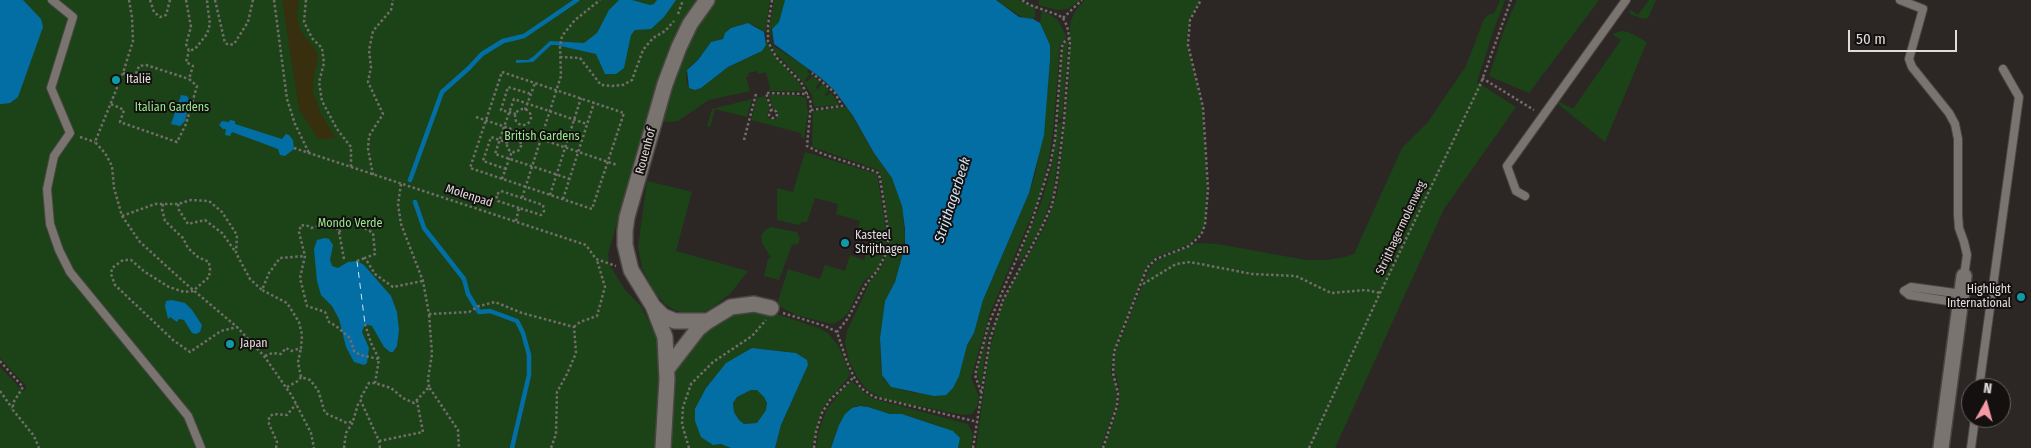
<!DOCTYPE html>
<html>
<head>
<meta charset="utf-8">
<style>
	body { margin:0 }
	#map { position:relative; width:2031px; height:448px; overflow:hidden; background:#2c2724; font-family:"Fira Sans Condensed",sans-serif }
	canvas { display:block }
	.north { position:absolute; left:1961px; top:378px; width:50px; height:50px; box-sizing:border-box; background:#13100f; border:1px solid #656261; border-radius:50%; rotate:7deg; font-size:14px; font-weight:700; line-height:20px; text-align:center; color:#e0dcdb }
	.north::after { content:''; display:block; margin:auto; width:18px; height:22px; background:#f49aa5; clip-path:polygon(50% 0,100% 100%,50% 72%,0 100%) }
	.scale { position:absolute; left:1848px; top:30px; width:109px; height:22px; box-sizing:border-box; border:2px solid #e0dcdb; border-top:0; padding-left:6px; font-size:15px; line-height:18px; white-space:nowrap; color:#e0dcdb; -webkit-text-stroke:4px #13100f; paint-order:stroke }
</style>
</head>
<body>
<div id="map">
<canvas width="2031" height="448"></canvas>
<div class="north">N</div>
<div class="scale">50 m</div>
</div>
<script>
const c = document.querySelector('canvas').getContext('2d');
c.lineJoin = 'round';
function paint(path, color) {
  c.fillStyle = color;
  c.fill(path, 'evenodd');
}
function poly(rows) {
  const path = new Path2D();
  for (const r of rows) {
    if (r.length === 3) {
      path.moveTo(r[0] + r[2], r[1]);
      path.arc(r[0], r[1], r[2], 0, 2 * Math.PI);
      continue;
    }
    path.moveTo(r[0], r[1]);
    for (let i = 2; i < r.length; i += 2) path.lineTo(r[i], r[i + 1]);
  }
  return path;
}
function strokePath(path, color, width, dash) {
  c.strokeStyle = color;
  c.lineWidth = width;
  c.lineCap = dash ? 'butt' : 'round';
  c.setLineDash(dash || []);
  c.stroke(path);
}
function label(font, color, halo, rows, align = 'center') {
  c.font = font + ' "Fira Sans Condensed",sans-serif';
  c.lineWidth = 4;
  c.setLineDash([]);
  c.textBaseline = 'middle';
  c.strokeStyle = halo;
  c.fillStyle = color;
  for (const [text, x, y, turn = 0] of rows) {
    c.save();
    c.translate(x, y);
    c.rotate((+turn || 0) * Math.PI / 180);
    c.textAlign = isNaN(turn) ? turn : align;
    if (halo) c.strokeText(text, 0, 0);
    c.fillText(text, 0, 0);
    c.restore();
  }
}
paint(poly([
	[0,0,700,0,658,79,608,254,609,264,625,290,641,306,654,331,662,353,657,448,0,448,0,367,24,392,26,386,0,358],
	[713,0,770,0,765,35,764,32,754,25,743,24,736,28,723,39,711,42,698,60,690,66,686,73,687,85,695,90,701,88,728,67,759,53,766,45,766,40,772,53,799,83,803,91,769,91,770,88,766,72,758,74,757,71,748,73,749,76,746,77,750,91,709,100,678,121,666,122,662,120,674,72,689,36],
	[774,0,785,0,779,22,776,26,771,29,772,45,809,69,807,72,810,74,805,80,807,82,812,76,820,82,815,88,818,89,822,83,829,90,825,95,827,96,831,92,839,105,814,107,812,95,804,83,774,51,771,42,769,28],
	[996,0,1018,0,1035,7,1035,17,1032,20,1023,18],
	[1039,0,1080,0,1068,9,1057,10,1039,5],
	[1085,0,1200,0,1190,19,1187,44,1202,107,1207,189,1204,225,1200,233,1188,245,1156,257,1146,268,1113,352,1111,373,1116,386,1116,405,1101,448,976,448,989,353,997,321,1006,296,1046,224,1057,195,1069,84,1070,23,1075,11],
	[1500,0,1505,0,1494,29,1477,82,1516,107,1444,209,1335,448,1104,448,1119,405,1119,387,1114,368,1115,353,1149,269,1157,260,1197,243,1218,244,1306,260,1326,260,1345,257,1354,254,1402,148,1428,122,1466,66,1484,19,1489,14,1494,14],
	[1517,0,1599,0,1529,93,1489,76,1505,27],
	[1649,0,1656,0,1648,18,1643,19,1630,14,1629,9,1638,15],
	[1042,10,1057,19,1067,37,1060,46,1053,132,1049,159,1038,201,990,313,971,378,979,396,977,407,972,414,963,415,888,400,876,395,866,389,858,378,849,361,845,343,847,331,870,282,881,268,888,252,890,236,881,175,878,170,813,147,812,143,813,111,847,107,874,153,892,178,898,191,903,212,905,238,900,266,893,286,885,301,880,338,881,370,884,379,891,387,915,393,967,345,974,333,983,300,1029,193,1036,171,1045,115,1050,60,1050,45,1040,23],
	[1621,31,1628,32,1647,42,1605,142,1558,104,1560,102,1573,109,1621,40,1612,34],
	[1068,40,1065,87,1062,119,1058,119,1060,91,1063,46],
	[769,95,796,95,806,98,808,114,804,138,801,137,801,133,751,120,757,98,765,96,770,109,767,113,768,118,774,120,777,118,778,114,776,110,773,109],
	[752,99,747,117,715,109,710,127,707,126,712,109],
	[1058,122,1062,123,1053,195,1040,229,1021,261,1018,260,1042,200,1051,169],
	[805,152,877,174,887,235,885,253,876,271,863,282,848,313,839,321,832,324,796,315,779,306,778,301,788,269,820,279,825,265,845,271,850,255,864,260,871,240,856,236,860,221,836,214,838,204,815,198,807,222,802,222,799,225,777,220,777,188,793,192],
	[647,181,692,192,676,251,748,271,730,294,712,308,702,313,690,314,677,311,666,305,653,290,642,268,638,247],
	[770,227,797,232,798,236,800,238,798,244,792,245,779,280,764,276,768,259,771,258,762,243,761,236,764,231],
	[765,310,821,329,829,334,839,347,850,374,849,377,826,403,820,414,812,448,775,448,781,425,808,365,796,353,752,348,714,378,706,388,713,445,721,444,731,448,668,448,674,378,678,364,707,329,736,314],
	[990,325,992,326,987,340,981,387,977,373],
	[852,381,864,393,874,399,968,424,973,434,971,448,958,448,959,444,939,426,902,414,890,414,865,406,856,406,839,425,831,448,816,448,818,433,827,409,841,391],
	[752,390,757,390,764,397,767,403,766,410,757,423,744,424,739,420,734,412,733,403,737,397]
]), '#1b4317');
paint(poly([
	[282,0,299,0,297,16,300,30,317,52,318,61,314,73,313,91,321,114,336,138,318,139,299,109]
]), '#372f0e');
paint(poly([
	[0,0,23,0,41,19,43,27,18,97,10,103,2,104,0,104],
	[619,0,632,0,650,5,654,4,657,0,676,0,664,17,651,29,635,30,631,35,624,68,616,74,605,74,596,54,556,45,551,45,533,62,516,63,516,60,528,60,534,56,550,41,584,43,597,33,609,10],
	[785,0,996,0,1019,17,1033,19,1040,23,1050,45,1050,60,1044,135,1029,193,983,300,974,333,967,345,959,376,953,388,946,395,934,396,891,387,882,375,880,338,885,301,895,282,905,246,905,229,902,206,892,178,874,153,853,116,835,91,821,78,774,44,772,29,779,22],
	[748,23,764,32,766,45,762,51,728,67,701,88,695,90,689,88,687,70,698,60,711,42,723,39,725,33,731,28],
	[181,95,187,96,190,101,185,121,180,126,171,124],
	[230,120,235,121,235,124,282,139,286,134,289,135,293,140,294,149,285,156,280,155,278,149,232,132,230,136,225,135,226,129,223,129,219,125,222,121,229,122],
	[325,238,329,239,333,245,330,260,332,266,338,268,348,262,357,261,364,265,391,296,397,312,399,330,397,346,393,352,390,352,384,347,372,326,365,324,362,332,369,348,367,363,364,365,354,362,346,347,339,319,332,306,321,295,317,281,314,249,317,240],
	[172,300,185,303,192,310,202,325,200,332,196,334,192,333,184,320,179,319,177,322,170,317,168,319,165,306,166,301],
	[752,348,796,353,807,360,808,365,781,425,775,448,731,448,721,444,713,445,701,437,695,421,695,409,706,388,726,363],
	[751,390,757,390,764,397,767,403,766,410,757,423,744,424,739,420,734,412,733,403,737,397],
	[860,406,868,407,890,414,902,414,953,431,960,438,958,448,831,448,839,425,845,414,852,408]
]), '#026ea4');
strokePath(poly([
	[410,180,442,92,469,68,482,54,503,41,524,36,577,0],
	[415,202,424,228,464,279,468,294,479,312,490,311,517,321,523,333,529,355,529,375,512,448]
]), '#026ea4', 4.5);
strokePath(poly([
	[357,261,365,324]
]), '#d2e6f5', 1, [6, 5]);
const lane = poly([
	[52,0,73,17,51,88,70,133,54,156,47,189,50,224,59,250,70,272,188,416,201,448],
	[1900,0,1923,9,1909,59,1912,67,1949,113,1955,124,1958,139,1958,215,1959,228,1964,242,1967,255,1964,276],
	[1525,196,1516,191,1507,166,1626,0],
	[1961,303,1909,295,1904,291,1911,287,1962,294],
	[1979,388,2019,97,2003,69],
	[1971,448,1975,418]
]);
const street = poly([
	[654,307,663,316,675,321,708,321],
	[667,369,698,329,708,321,731,307,754,304,771,308],
	[663,448,667,379,665,337,653,306,631,270,625,245,625,231,627,217,665,84,679,47,690,24,707,0],
	[1941,448,1964,276]
]);
strokePath(lane, '#4a4543', 10);
strokePath(street, '#4a4543', 18);
strokePath(poly([
	[129,0,132,17,133,41,123,73,95,142,105,153,112,166,114,188,122,216,140,242,185,283,237,327,264,356,292,396,311,433,314,448],
	[150,0,154,12,160,17,166,15,170,0],
	[186,0,191,27,186,44,189,51,195,49,207,34,210,24,207,2,208,0],
	[215,0,225,43,229,45,234,44,248,22,253,0],
	[274,0,287,99,295,124,309,153],
	[306,0,304,22,312,38,322,48,324,63,319,82,322,101,337,129,351,147,351,167],
	[772,0,768,25,768,41,772,50,777,58,801,82,811,103,807,146,823,154,874,171,878,173,880,178,889,237,885,256,877,271,866,284,848,318,837,332],
	[678,14,683,0],
	[1063,18,1082,0],
	[560,57,580,58,601,85,612,86,623,85,632,80,643,50,653,38,665,31,674,21],
	[502,72,624,113,592,209,470,168,502,72],
	[123,73,135,76,139,66,146,65,189,79],
	[1482,78,1534,110],
	[111,104,124,110,120,122,177,142,186,124,197,86,189,79,193,66,186,62,189,51],
	[523,117,8],
	[773,114,4],
	[525,110,535,83],
	[811,110,842,106,835,93,812,73],
	[772,111,766,93,808,94],
	[516,114,501,110,508,87,531,94],
	[476,117,617,165],
	[80,137,95,142],
	[514,145,7],
	[744,140,756,94],
	[294,148,586,245,596,259,616,266],
	[506,169,483,161,491,137,508,143],
	[373,175,368,149,369,136,383,114,368,82,371,67,369,50,373,31,391,10,393,0],
	[502,179,512,151],
	[570,179,495,154,504,127,514,99,587,124],
	[401,184,398,204,401,224,423,281,429,314,469,312,479,306,495,302,522,313,574,327,576,353,567,374,557,392,556,434,551,448],
	[550,195,581,98],
	[563,199,594,103],
	[163,204,162,209,165,221,183,238,188,248,198,257,209,262,210,270,209,277,193,291,184,292,169,287,145,272,131,260,123,260,112,268,111,274,115,285,173,340,190,352,221,331,237,327],
	[178,204,179,210,188,224,205,220,222,233,235,251],
	[519,208,498,201,496,195,501,191,522,198],
	[122,216,155,204,178,204,191,200,209,201,222,212,237,235,236,253,250,279,262,290],
	[516,221,519,208,541,215,544,211,543,205,522,198,561,76,560,46,562,36,575,20,600,0],
	[339,232,346,224,363,227,373,233,375,254,365,258,375,274,393,287,422,281],
	[344,259,339,232,334,222,311,228,308,226,301,225,299,232,305,256,300,278,307,306,325,312,329,322,336,326,350,338,354,351,360,355,379,359],
	[357,261,365,258],
	[1143,284,1176,264,1190,262,1252,274,1296,276,1331,293,1366,290,1380,293],
	[783,313,825,326,837,332,847,362,854,377,861,388,874,397,978,422],
	[365,324,371,343,379,359,375,383],
	[574,327,580,322,597,316,605,287,597,260],
	[265,356,272,353,281,354,286,348,291,351,301,348,302,335,299,322,287,303,262,290,269,273,280,258,305,256],
	[0,361,23,387,13,403,13,410,34,436,39,448],
	[301,377,298,362,301,348],
	[287,387,298,381,301,377,310,380,318,390,325,413,347,423,353,421,359,401],
	[429,387,428,379,432,354,429,314],
	[0,391,12,408],
	[981,392,975,375,989,323,1030,227,1050,165,1055,140,1062,47,1063,43,1070,38],
	[379,441,423,432,417,401],
	[276,448,277,442,269,424,269,417,273,414,287,415,296,404],
	[344,448,346,433,353,422],
	[380,448,379,441,360,399,369,383,375,383,391,388,403,398,414,403,429,387,458,430,459,448],
	[689,448,682,424,683,407,691,384,713,362,752,336,766,320],
	[814,448,816,432,822,413,830,400,854,377],
	[973,448,990,339,1003,300,1042,227,1052,205,1057,180,1064,121,1070,41,1067,26,1063,18,1058,15,1030,5,1022,0],
	[1103,448,1117,406,1118,393,1113,373,1114,352,1147,268,1156,259,1189,246,1201,235,1205,225,1208,189,1203,107,1188,45,1190,20,1201,0],
	[1309,448,1380,293,1481,83,1511,0]
]), '#736e6c', 2.5, [2.5, 2.5]);
strokePath(lane, '#7a7471', 8);
strokePath(street, '#7a7471', 15);
for (const [x, y, r, color] of [
	[116,80,5,"#0f9aa8"],
	[845,243,5,"#0f9aa8"],
	[2021,297,5,"#0f9aa8"],
	[230,344,5,"#0f9aa8"]
]) {
  const dot = new Path2D();
  dot.arc(x, y, r, 0, 2 * Math.PI);
  c.fillStyle = color;
  c.fill(dot);
  strokePath(dot, '#13100f', 2);
}
label('12px', '#e0dcdb', '#13100f', [
	["Italië",126,80],
	["Kasteel",855,236],
	["Strijthagen",855,250],
	["Highlight",2011,290,"right"],
	["International",2011,304,"right"],
	["Japan",240,344]
], 'left');
label('12px', '#97ea8e', '#13100f', [
	["Italian Gardens",172,108],
	["British Gardens",542,137],
	["Mondo Verde",350,224]
]);
label('12px', '#e0dcdb', '#13100f', [
	["Rouenhof",646,151,-75],
	["Molenpad",469,196,18],
	["Strijthagermolenweg",1401,228,-65]
]);
label('italic 14px', '#d2e6f5', '#13100f', [
	["Strijthagerbeek",953,200,-72]
]);
</script>
</body>
</html>
